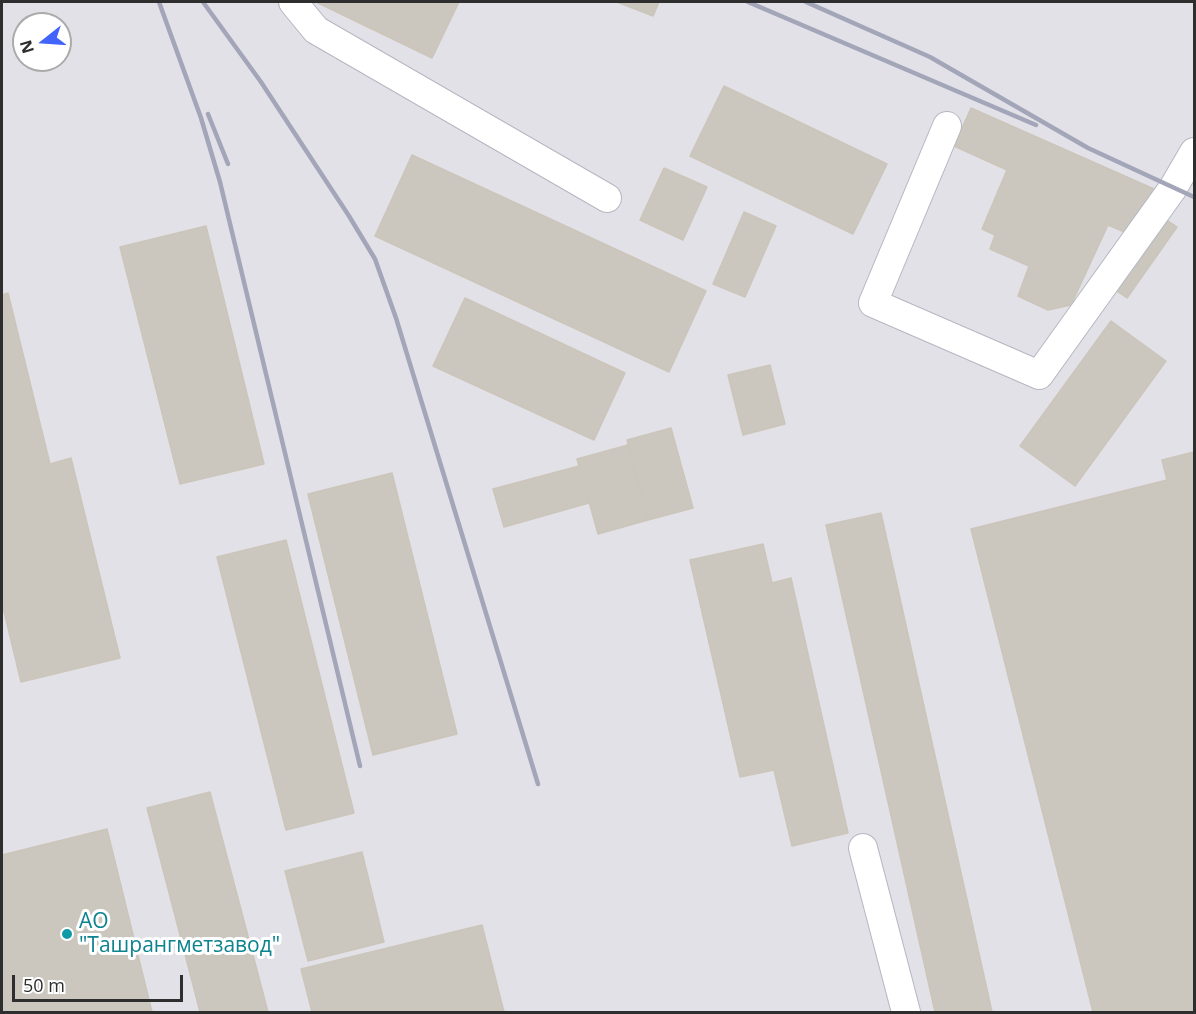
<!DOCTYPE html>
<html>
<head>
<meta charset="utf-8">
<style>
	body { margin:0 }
	#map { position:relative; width:1196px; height:1014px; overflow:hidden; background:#efe9e1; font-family:"Open Sans",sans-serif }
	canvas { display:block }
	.frame { position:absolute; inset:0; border:3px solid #2e2e2e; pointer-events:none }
	.north { position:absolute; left:12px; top:12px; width:60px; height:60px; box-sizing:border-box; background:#fff; border:2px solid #ababab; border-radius:50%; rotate:253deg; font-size:16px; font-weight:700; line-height:24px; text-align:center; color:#2e2e2e }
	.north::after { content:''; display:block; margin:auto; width:21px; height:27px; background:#4264fb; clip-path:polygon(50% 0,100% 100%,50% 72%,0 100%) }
	.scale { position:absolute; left:12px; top:975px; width:171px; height:27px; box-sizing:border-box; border:3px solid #2e2e2e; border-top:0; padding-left:8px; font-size:18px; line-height:21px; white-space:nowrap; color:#2e2e2e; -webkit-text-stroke:4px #fff; paint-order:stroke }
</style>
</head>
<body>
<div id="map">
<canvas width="1196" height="1014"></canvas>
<div class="frame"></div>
<div class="north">N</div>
<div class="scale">50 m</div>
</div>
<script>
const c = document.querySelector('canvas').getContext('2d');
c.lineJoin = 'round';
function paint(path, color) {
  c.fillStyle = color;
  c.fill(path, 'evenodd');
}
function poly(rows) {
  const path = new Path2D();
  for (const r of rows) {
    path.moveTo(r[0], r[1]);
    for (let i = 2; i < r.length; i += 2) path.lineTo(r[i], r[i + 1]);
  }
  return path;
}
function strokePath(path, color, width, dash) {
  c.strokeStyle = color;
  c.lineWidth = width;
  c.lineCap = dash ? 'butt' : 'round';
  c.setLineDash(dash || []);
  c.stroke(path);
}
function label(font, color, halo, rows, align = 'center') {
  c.font = font + ' "Open Sans",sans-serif';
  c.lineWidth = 6;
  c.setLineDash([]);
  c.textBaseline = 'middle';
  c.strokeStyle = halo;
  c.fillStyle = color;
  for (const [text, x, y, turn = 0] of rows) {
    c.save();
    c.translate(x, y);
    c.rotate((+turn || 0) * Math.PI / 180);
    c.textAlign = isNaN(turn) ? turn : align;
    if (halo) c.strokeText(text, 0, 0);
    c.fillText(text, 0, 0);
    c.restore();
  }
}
paint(poly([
	[2,2,1194,2,1194,1012,2,1012],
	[24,24,60,24,60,60,24,60]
]), '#e3e1e8');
const building = poly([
	[316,2,459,2,432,58,316,2],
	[617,2,659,2,653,16,617,2],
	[724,86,887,164,853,234,690,156,724,86],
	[971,108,1154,189,1134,236,1108,225,1071,305,1048,310,1018,296,1029,266,990,249,995,235,982,229,1007,170,954,146,971,108],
	[412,155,706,291,669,372,375,236,412,155],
	[664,168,707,187,683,240,640,220,664,168],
	[744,212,776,226,745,297,713,284,744,212],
	[1158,214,1177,227,1127,298,1109,286,1158,214],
	[206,226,264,464,180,484,120,247,206,226],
	[8,293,50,464,71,458,120,658,21,682,2,603,2,295,8,293],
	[465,298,625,373,594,440,433,366,465,298],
	[1111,321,1166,361,1075,486,1020,446,1111,321],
	[770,365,785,424,743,435,728,375,770,365],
	[671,428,693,508,648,520,627,440,671,428],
	[628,445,648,520,598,534,577,459,628,445],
	[1194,452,1194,1012,1093,1012,971,529,1167,480,1162,460,1194,452],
	[579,466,589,503,504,527,493,489,579,466],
	[392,473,457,734,373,755,308,494,392,473],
	[881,513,992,1012,935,1012,826,525,881,513],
	[286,540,354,813,286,830,217,557,286,540],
	[763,544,772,583,791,578,848,833,792,846,774,770,740,777,690,560,763,544],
	[210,792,268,1012,200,1012,147,808,210,792],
	[107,829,152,1012,2,1012,2,855,107,829],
	[362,852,384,942,308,961,285,871,362,852],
	[482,925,504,1012,312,1012,301,969,482,925]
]);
paint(building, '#cbc7bf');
strokePath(building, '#cbc5ba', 1.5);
const minor = poly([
	[293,2,316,30,607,198],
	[947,126,873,303,1039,375,1173,188,1194,152],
	[863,848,906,1012]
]);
strokePath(minor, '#b4b7c1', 30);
strokePath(minor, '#fff', 28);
strokePath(poly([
	[159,2,201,118,220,182,360,766],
	[203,2,261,82,349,216,375,259,396,318,538,784],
	[748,2,1036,125],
	[806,2,930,57,1088,148,1194,197],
	[208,114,228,164]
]), '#a3a6b8', 4.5);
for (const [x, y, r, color] of [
	[67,934,6,"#0f9aa8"]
]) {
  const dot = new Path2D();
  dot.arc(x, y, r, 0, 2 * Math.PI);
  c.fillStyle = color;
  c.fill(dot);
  strokePath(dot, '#fff', 2);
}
label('21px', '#0d838f', '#fff', [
	["АО",79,922],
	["\"Ташрангметзавод\"",79,946]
], 'left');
</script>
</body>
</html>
